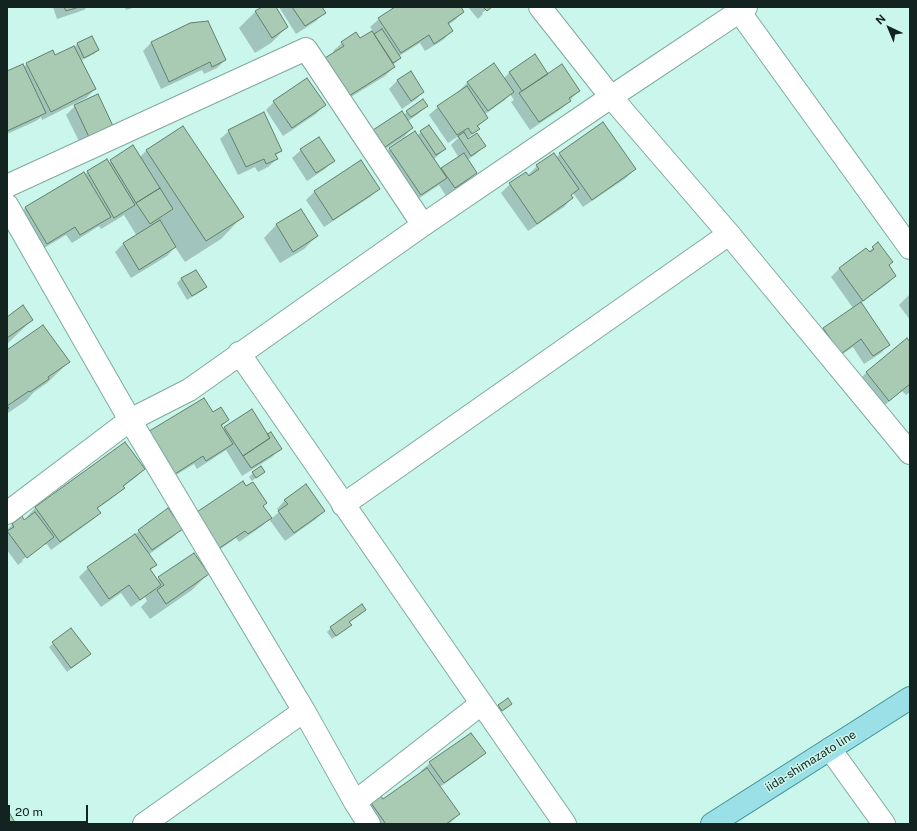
<!DOCTYPE html>
<html>
<head>
<meta charset="utf-8">
<style>
	body { margin:0 }
	#map { position:relative; width:917px; height:831px; overflow:hidden; background:#caf6eb; font-family:"Public Sans",sans-serif }
	canvas { display:block }
	.frame { position:absolute; inset:0; border:8px solid #132420; pointer-events:none }
	.north { position:absolute; left:869px; top:8px; width:40px; height:40px; -webkit-text-stroke:3px #caf6eb; paint-order:stroke; rotate:316deg; font-size:11px; font-weight:700; line-height:16px; text-align:center; color:#132420 }
	.north::after { content:''; display:block; margin:auto; width:14px; height:18px; background:#132420; clip-path:polygon(50% 0,100% 100%,50% 72%,0 100%) }
	.scale { position:absolute; left:8px; top:805px; width:80px; height:18px; box-sizing:border-box; border:2px solid #132420; border-top:0; padding-left:5px; font-size:12px; line-height:14px; white-space:nowrap; color:#132420; -webkit-text-stroke:3px #caf6eb; paint-order:stroke }
</style>
</head>
<body>
<div id="map">
<canvas width="917" height="831"></canvas>
<div class="frame"></div>
<div class="north">N</div>
<div class="scale">20 m</div>
</div>
<script>
const c = document.querySelector('canvas').getContext('2d');
c.lineJoin = 'round';
function paint(path, color) {
  c.fillStyle = color;
  c.fill(path, 'evenodd');
}
function poly(rows) {
  const path = new Path2D();
  for (const r of rows) {
    path.moveTo(r[0], r[1]);
    for (let i = 2; i < r.length; i += 2) path.lineTo(r[i], r[i + 1]);
  }
  return path;
}
function strokePath(path, color, width, dash) {
  c.strokeStyle = color;
  c.lineWidth = width;
  c.lineCap = dash ? 'butt' : 'round';
  c.setLineDash(dash || []);
  c.stroke(path);
}
function label(font, color, halo, rows, align = 'center') {
  c.font = font + ' "Public Sans",sans-serif';
  c.lineWidth = 3;
  c.setLineDash([]);
  c.textBaseline = 'middle';
  c.strokeStyle = halo;
  c.fillStyle = color;
  for (const [text, x, y, turn = 0] of rows) {
    c.save();
    c.translate(x, y);
    c.rotate((+turn || 0) * Math.PI / 180);
    c.textAlign = isNaN(turn) ? turn : align;
    if (halo) c.strokeText(text, 0, 0);
    c.fillText(text, 0, 0);
    c.restore();
  }
}
paint(poly([
	[53,7,87,7,84,10,57,19],
	[125,7,136,7,126,10],
	[264,7,275,7,287,27,271,43,255,53,239,28,255,12],
	[279,7,321,7,325,12,316,21,296,34],
	[397,7,460,7,463,12,455,20,448,25,452,31,443,40,425,51,420,43,399,56,400,58,393,65,394,67,385,76,341,103,335,53,333,51,342,43,360,40,373,31,370,27,379,19],
	[468,7,490,7,482,13,483,14,478,19],
	[190,24,225,60,217,68,204,74,202,70,161,89,143,51,151,43],
	[92,37,98,50,94,54,80,61,95,89,86,98,42,120,41,117,36,121,7,134,7,72,24,67,27,64,55,57,74,48,77,44],
	[410,72,423,92,415,100,402,109,389,89,397,81],
	[510,72,548,75,579,91,561,109,530,130,511,102,514,100,510,94,505,100,485,114,487,118,477,127,478,129,467,139,484,146,476,154,467,160,476,173,467,181,446,196,439,185,412,203,382,157,390,148,417,136,421,132,445,149,433,160,440,170,459,158,451,145,458,138,457,137,448,143,429,115,438,107,460,92,459,91,468,82,504,78],
	[274,102,324,105,316,114,283,136,266,110],
	[427,105,418,114,408,121,412,128,404,137,376,155,374,131,403,115,407,112],
	[75,106,112,125,81,145,66,115],
	[229,131,281,151,275,156,277,159,268,167,258,172,255,167,238,175,220,139],
	[132,147,139,158,147,150,242,217,221,239,185,262,175,247,167,256,131,278,115,252,124,243,137,236,124,215,121,217,101,229,99,226,72,243,66,235,39,251,17,216,26,207,85,175,87,172,107,160,109,163],
	[301,150,334,160,325,169,307,181,292,158],
	[560,154,635,169,626,178,583,207,573,193,571,196,572,198,564,207,528,231,501,193,510,184,526,173,528,175,537,166,556,158],
	[379,189,370,197,324,227,306,200,315,191],
	[300,210,317,236,304,249,280,263,264,238,276,225],
	[873,248,895,276,887,284,861,303,889,344,881,353,864,364,853,347,832,361,815,338,823,329,853,308,831,277,839,269,866,249,868,252],
	[196,271,206,287,202,291,187,300,177,283,181,279],
	[910,294,910,320,899,305],
	[7,318,32,320,7,344],
	[907,340,910,343,910,392,906,395,902,391,880,409,858,381,866,373],
	[7,351,69,362,47,383,34,392,27,400,8,413,7,412],
	[212,414,228,420,221,427,223,430,225,428,280,449,272,457,242,476,226,450,197,469,194,464,166,481],
	[125,443,144,469,136,477,123,487,123,488,115,496,97,509,100,513,91,521,51,550,47,544,45,545,45,543,22,560,23,561,18,565,7,550,7,530,12,525,22,518,24,521,28,518,27,517,35,508],
	[260,467,264,472,252,481,249,477],
	[246,487,266,503,263,506,271,519,279,512,277,509,285,500,324,511,316,519,285,541,269,519,262,526,239,542,236,538,209,557],
	[168,510,181,529,173,537,148,555,155,565,150,570,157,580,194,554,208,574,192,590,150,619,141,607,147,601,145,597,131,607,121,593,101,607,79,577,88,568,132,537,139,531],
	[362,606,361,614,348,623,346,629,332,639,327,632,331,628],
	[71,629,85,658,67,672,49,647],
	[510,704,498,714,495,710,499,706],
	[485,753,476,761,440,787,459,814,449,824,372,824,363,812,372,804,383,801,423,773,421,771,430,763]
]), '#0003');
const building = poly([
	[64,7,79,7,66,11,64,7],
	[262,7,276,7,288,27,272,38,255,11,262,7],
	[292,7,322,7,326,13,305,26,292,7],
	[395,7,461,7,464,12,448,23,453,31,434,44,429,35,401,53,378,18,395,7],
	[483,7,492,7,487,11,483,7],
	[208,21,226,60,212,67,210,62,169,82,151,42,190,23,208,21],
	[382,29,401,58,393,63,374,34,382,29],
	[372,31,395,67,349,96,325,58,344,46,341,42,356,32,360,38,372,31],
	[92,36,99,50,84,58,77,43,92,36],
	[74,46,96,89,51,112,26,63,53,50,55,55,74,46],
	[535,54,548,74,522,91,509,72,535,54],
	[494,63,514,92,488,111,467,82,494,63],
	[23,64,46,113,7,131,7,71,23,64],
	[562,64,580,91,569,98,571,101,539,122,519,93,562,64],
	[411,71,424,92,411,101,397,80,411,71],
	[307,78,326,105,292,128,273,101,307,78],
	[467,86,488,118,477,126,480,129,472,134,468,128,457,135,437,106,467,86],
	[98,94,113,126,89,137,74,105,98,94],
	[423,99,428,106,411,117,406,111,423,99],
	[402,111,413,128,385,147,373,130,402,111],
	[264,112,282,151,275,154,278,159,266,164,264,159,246,167,228,130,264,112],
	[603,122,636,169,592,200,559,153,603,122],
	[429,125,446,149,436,155,420,131,429,125],
	[183,126,244,217,206,241,146,150,183,126],
	[415,131,447,178,421,195,389,148,415,131],
	[464,132,468,139,477,133,486,146,471,156,458,136,464,132],
	[319,137,335,161,316,173,300,149,319,137],
	[133,145,160,188,136,203,110,160,133,145],
	[464,153,477,173,455,188,441,168,464,153],
	[554,153,579,189,571,195,573,198,537,224,509,183,526,172,529,176,539,169,536,165,554,153],
	[107,159,135,205,114,218,87,171,107,159],
	[361,160,380,189,333,220,314,191,361,160],
	[84,172,111,217,80,235,75,227,47,244,25,207,84,172],
	[160,188,173,209,150,224,136,203,160,188],
	[301,209,318,236,293,252,276,224,301,209],
	[160,220,176,247,139,270,123,243,160,220],
	[878,242,893,262,889,265,896,276,863,301,839,268,866,248,870,252,874,249,872,247,878,242],
	[196,270,207,287,192,296,181,278,196,270],
	[861,302,890,345,873,356,861,339,841,354,823,328,861,302],
	[23,305,33,320,7,338,7,317,23,305],
	[43,325,70,362,48,377,49,379,30,392,29,391,7,406,9,408,7,409,7,349,7,350,43,325],
	[907,338,910,342,910,384,889,401,866,372,907,338],
	[204,398,213,412,221,407,229,420,221,425,233,444,206,461,203,456,175,474,146,433,204,398],
	[252,409,270,438,243,456,224,427,252,409],
	[271,432,282,449,251,468,243,456,270,438,267,434,271,432],
	[125,442,145,469,123,486,125,488,97,508,101,513,60,542,35,507,125,442],
	[261,466,265,472,256,478,252,472,261,466],
	[243,481,246,486,253,482,267,503,263,506,272,518,248,534,245,531,218,549,194,514,243,481],
	[306,484,325,511,294,533,278,511,288,504,284,500,306,484],
	[168,508,183,529,152,550,138,530,168,508],
	[35,512,54,537,27,558,7,531,14,527,12,524,22,516,24,520,35,512],
	[135,534,157,565,150,569,161,585,140,600,129,585,109,599,87,567,135,534],
	[194,553,209,574,166,604,157,590,164,585,158,577,194,553],
	[362,604,366,610,349,622,352,625,336,636,330,627,362,604],
	[71,628,91,654,71,668,52,642,71,628],
	[508,698,512,704,502,711,498,705,508,698],
	[471,733,486,753,444,783,429,762,471,733],
	[427,768,460,814,446,824,386,824,371,803,381,796,383,799,427,768],
	[7,809,16,824,7,824,7,809]
]);
paint(building, '#a9cab3');
strokePath(building, '#61806b', 1);
const minor = poly([
	[540,7,611,97,729,234,910,453],
	[736,7,910,248],
	[7,186,306,49,423,225],
	[7,205,130,420,304,711,355,802,369,824],
	[239,353,565,824],
	[343,505,729,234],
	[7,513,130,420,189,390,423,225,611,97,746,7],
	[830,749,884,824],
	[355,802,481,704],
	[144,824,304,711]
]);
const major = poly([
	[712,824,910,698]
]);
strokePath(minor, '#7fa99f', 24);
strokePath(major, '#3f9196', 24);
strokePath(minor, '#fff', 22);
strokePath(major, '#9ae0e6', 22);
label('12px', '#132420', '#caf6eb', [
	["iida-shimazato line",811,761,-32]
]);
</script>
</body>
</html>
